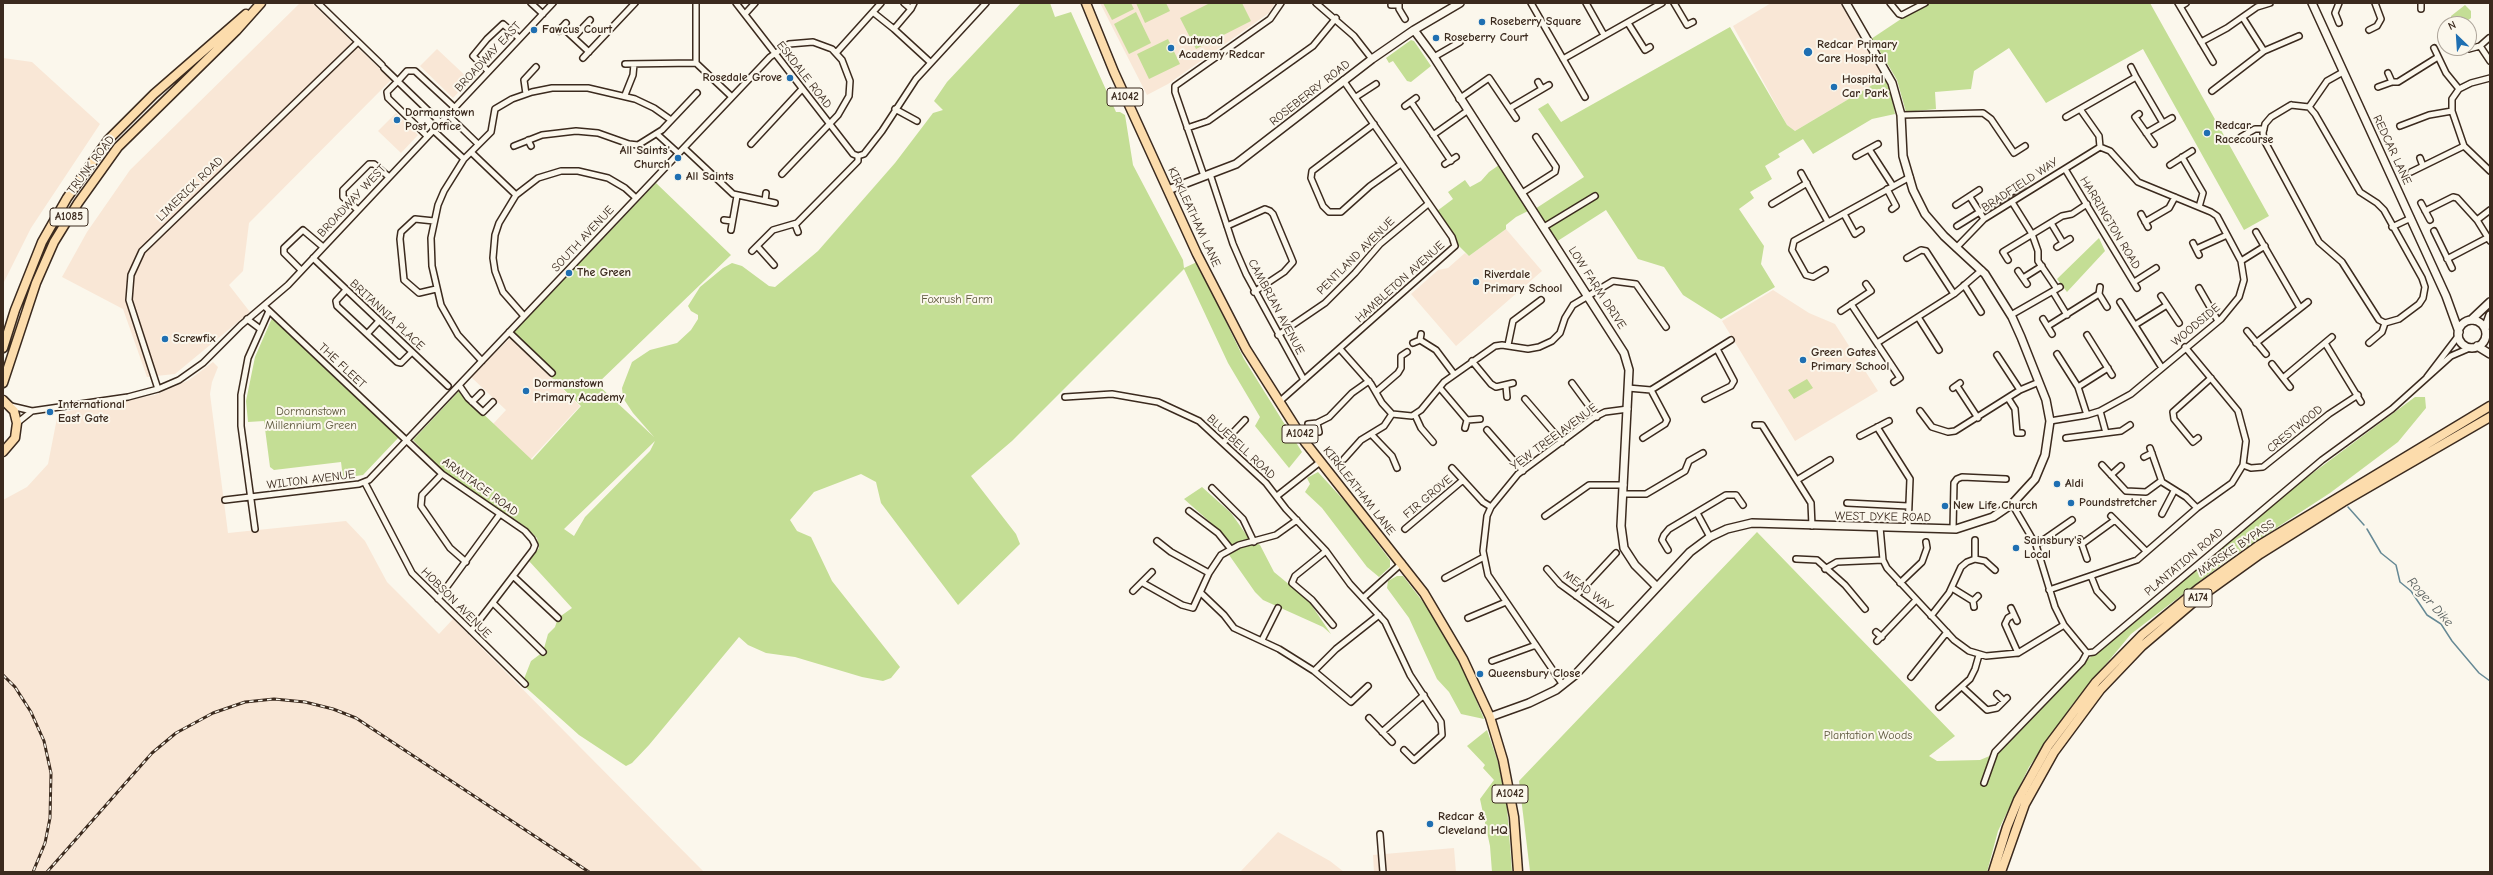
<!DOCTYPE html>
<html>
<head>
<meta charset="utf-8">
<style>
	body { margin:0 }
	#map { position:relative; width:2493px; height:875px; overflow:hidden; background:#fbf7ec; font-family:"Comic Neue",sans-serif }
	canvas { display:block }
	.frame { position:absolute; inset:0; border:4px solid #3b2a1e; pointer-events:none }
	.north { position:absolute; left:2437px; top:16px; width:40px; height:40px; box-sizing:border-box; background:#fbf7ec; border:1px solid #aea59a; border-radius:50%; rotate:335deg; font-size:11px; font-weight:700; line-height:16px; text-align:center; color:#3b2a1e }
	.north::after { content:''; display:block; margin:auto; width:14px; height:18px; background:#1f6fb2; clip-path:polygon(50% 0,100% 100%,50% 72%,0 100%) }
</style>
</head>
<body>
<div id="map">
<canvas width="2493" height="875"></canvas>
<div class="frame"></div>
<div class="north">N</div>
</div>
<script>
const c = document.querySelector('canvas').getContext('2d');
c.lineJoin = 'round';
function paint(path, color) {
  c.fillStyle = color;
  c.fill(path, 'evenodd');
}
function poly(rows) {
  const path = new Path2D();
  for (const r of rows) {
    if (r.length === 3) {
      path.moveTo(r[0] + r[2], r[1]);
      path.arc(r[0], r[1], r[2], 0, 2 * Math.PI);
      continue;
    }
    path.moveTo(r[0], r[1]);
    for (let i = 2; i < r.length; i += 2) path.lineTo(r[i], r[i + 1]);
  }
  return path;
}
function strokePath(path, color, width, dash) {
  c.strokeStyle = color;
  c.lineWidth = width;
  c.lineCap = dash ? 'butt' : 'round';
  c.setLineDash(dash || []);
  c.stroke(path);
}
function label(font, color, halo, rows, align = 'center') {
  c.font = font + ' "Comic Neue",sans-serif';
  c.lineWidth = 4;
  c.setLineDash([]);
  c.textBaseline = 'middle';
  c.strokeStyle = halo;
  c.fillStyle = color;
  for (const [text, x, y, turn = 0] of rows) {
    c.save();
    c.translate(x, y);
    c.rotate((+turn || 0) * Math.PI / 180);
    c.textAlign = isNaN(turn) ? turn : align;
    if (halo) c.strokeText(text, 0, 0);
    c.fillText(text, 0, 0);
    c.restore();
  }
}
paint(poly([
	[300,3,312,3,391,80,249,223,243,271,229,285,250,312,175,374,147,377,123,309,62,277,87,232,130,170],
	[1100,3,1275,3,1269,13,1168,84,1147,95],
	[1771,3,1840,3,1884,78,1795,131,1787,125,1733,26],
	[437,49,470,80,453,98,420,66],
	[3,58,32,62,100,124,31,228,3,284],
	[396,113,418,135,401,153,378,131],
	[1506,229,1542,271,1456,346,1411,294,1438,270,1448,268,1465,253,1469,256],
	[1773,290,1809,313,1835,324,1878,391,1795,441,1722,321],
	[510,338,580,406,530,460,493,424,506,410,471,377],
	[213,362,218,367,212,382,210,394,228,533,346,521,365,541,387,582,439,634,453,619,704,872,3,872,3,500,27,487,48,464,58,413,155,395,189,380],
	[1278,832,1330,861,1344,872,1240,872],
	[1454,848,1456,872,1374,872,1373,855]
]), '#f9e7d6');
paint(poly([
	[1021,3,1050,3,1055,17,1071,12,1116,112,1120,112,1125,115,1133,165,1183,260,1184,268,1197,262,1244,359,1302,452,1289,468,1255,426,1260,417,1228,363,1184,269,1012,441,971,476,1016,534,1020,544,958,605,881,503,876,482,861,474,814,492,790,520,797,531,811,537,832,581,900,667,891,678,883,681,862,677,795,657,766,653,748,645,739,637,649,745,632,763,626,766,579,735,522,684,531,661,543,652,548,634,555,627,558,618,572,608,529,561,539,548,537,538,526,527,445,474,413,440,459,391,532,460,581,406,551,377,555,373,513,333,656,183,731,255,597,384,654,437,633,413,623,398,622,388,632,362,650,350,677,343,691,330,698,319,698,315,691,311,688,306,700,287,723,268,732,263,742,266,769,286,775,287,818,251,895,163,933,113,943,110,934,101,947,82],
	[655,441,650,451,585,517,574,536,564,529],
	[1103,3,1131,3,1134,9,1112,20],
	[1136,3,1166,3,1170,11,1145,23],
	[1210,3,1242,3,1251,21,1196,49,1180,18],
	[1925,3,2150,3,2269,216,2244,230,2143,49,2046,103,2009,48,1974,71,1971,89,1935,92,1936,109,1906,112,1897,80,1878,48,1868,41],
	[2465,5,2471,11,2471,18,2463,24,2451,24,2451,16],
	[1136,12,1151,43,1129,54,1114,24],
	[1730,27,1787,125,1795,131,1884,78,1891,92,1895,114,1872,119,1813,154,1803,139,1778,154,1780,157,1765,166,1772,179,1750,192,1754,198,1739,209,1764,246,1761,264,1775,287,1721,319,1683,295,1664,267,1638,259,1606,210,1556,242,1535,209,1584,177,1538,109,1548,103,1561,122],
	[1168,39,1180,64,1149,79,1137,54],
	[1411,40,1414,41,1431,66,1411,82,1407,81,1393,61,1389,63,1386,58],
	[1499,165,1528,211,1516,217,1506,225,1506,229,1469,256,1457,244,1455,236,1437,211,1453,199,1448,192,1465,180,1470,187,1481,181,1489,172],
	[2099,238,2105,251,2067,292,2057,279],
	[272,318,399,437,363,475,343,478,341,462,274,470,270,467,264,421,248,422,246,401,255,357],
	[1807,379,1813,388,1794,399,1788,390],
	[2415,397,2425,397,2426,408,2398,442,2330,493,2230,558,2131,634,2072,705,2029,767,1998,831,1987,872,1530,871,1519,781,1757,532,1955,736,1929,756,1937,761,1980,760,1999,752,2086,661,2178,582,2290,490],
	[1318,472,1349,506,1390,560,1390,567,1379,577,1367,567,1322,508,1305,492,1310,484,1307,478],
	[1202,487,1231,513,1248,537,1260,545,1274,572,1308,600,1331,634,1323,627,1263,600,1255,592,1227,552,1233,548,1210,522,1184,499],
	[1397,576,1403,576,1440,624,1469,683,1484,719,1461,714,1449,692,1437,679,1409,618,1387,588,1388,581],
	[1487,730,1498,762,1507,807,1512,872,1492,872,1490,846,1480,799,1494,780,1483,768,1485,765,1467,746]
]), '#c4de95');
strokePath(poly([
	[2348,507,2364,525],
	[2367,529,2381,553,2396,565,2400,582,2411,591,2427,615,2441,624,2452,641,2479,673,2490,681]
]), '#668995', 1.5);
const street = poly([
	[318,3,382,65],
	[531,3,543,14],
	[736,3,853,154,858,156],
	[1316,3,1354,36,1372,59],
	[1399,3,1399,9,1405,19],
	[1531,3,1585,97],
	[1586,3,1604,35],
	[1674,3,1687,25,1693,22],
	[1890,3,1899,14,1902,15,1925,3],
	[2178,3,2213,62],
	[2339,3,2335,13,2339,23],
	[1391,5,1399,5],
	[2181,6,2186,3],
	[911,9,914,3],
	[2421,9,2421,3],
	[874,13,894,29,911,9,904,3],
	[745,14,755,3],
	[2243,18,2264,51],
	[1628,23,1645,50,1650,47],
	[562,27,589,52],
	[894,29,930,62],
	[2369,30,2377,26,2381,19,2375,3],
	[559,31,566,23],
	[574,37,590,20],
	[2201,42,2227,28,2257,7,2270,3],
	[2480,46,2490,61],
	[2434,48,2446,73,2459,89],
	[2469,49,2480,46,2489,38],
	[836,53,881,3],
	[1434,57,1460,42],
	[583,58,635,3],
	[1563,59,1662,3],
	[696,63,696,3],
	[625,64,696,63,732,97],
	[2131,67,2136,77],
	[384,68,440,122],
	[488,71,473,56,487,39,503,24,519,38],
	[2388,73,2392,82],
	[2490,78,2471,83,2459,89,2452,99,2452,111,2464,146,2490,171],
	[398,81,387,92,388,98,427,136],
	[398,81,407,71,415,71,454,107],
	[1538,82,1542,89],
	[2378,87,2392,82,2398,82,2438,57],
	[2212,91,2264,51,2299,36],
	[526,94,524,80,536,67],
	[625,95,633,75,634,64],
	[1356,97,1376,84],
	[1459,99,1489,78,1516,118],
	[1411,102,1451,161],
	[2291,105,2309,107,2315,114,2360,192,2377,203,2384,210,2422,278,2425,287,2423,298,2419,304,2399,319,2385,323,2379,320,2342,262,2319,242,2264,140,2263,133,2265,124,2271,117,2291,105],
	[1405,106,1416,98],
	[2309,107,2327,81,2343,72],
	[1510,108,1549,85],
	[895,109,917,121],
	[447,114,478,144],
	[2139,114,2135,117,2154,144],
	[1901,115,1983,113,1991,119,2014,153,2025,146],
	[2066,117,2080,109],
	[1374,124,1312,171,1311,178,1323,206,1329,212,1341,212,1370,186,1401,164],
	[2400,126,2429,115,2452,111],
	[1187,128,1208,121,1313,46,1336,18],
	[433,130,464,159],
	[2146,133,2172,118],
	[657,134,678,153],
	[1433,135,1467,111],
	[2241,137,2255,129,2264,129],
	[528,140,531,146],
	[751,144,802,89],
	[514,146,542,135,576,131,598,133,629,144,638,145,662,130,697,93],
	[2100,147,2099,136,2080,109,2136,77,2163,123],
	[684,148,733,194,775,203],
	[1869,149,1893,186],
	[471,152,516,195],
	[858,156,864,154,882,131,916,79,986,3],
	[1856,156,1878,144],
	[2182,157,2203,193,2199,207],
	[2420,158,2423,166],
	[1445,164,1456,157],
	[2170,165,2192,151],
	[2065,169,2137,288],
	[2411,172,2464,146],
	[1801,173,1828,222],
	[1210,174,1233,244,1246,274,1304,380],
	[1204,176,1175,92,1175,86,1270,19,1281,3],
	[1887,189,1896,206,1892,209],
	[1522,193,1555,172,1556,167,1536,137],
	[1970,197,1984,219],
	[765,201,766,193],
	[2012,202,2032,234,2038,251,2038,261,2057,289],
	[2421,203,2430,220],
	[1772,204,1807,183],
	[1956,205,1979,190],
	[358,210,343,197,343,190,369,164,374,164,389,177],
	[2425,211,2453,197,2457,198,2477,220,2490,241],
	[1844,214,1855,234,1861,230],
	[2141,214,2148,227],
	[724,220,732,221],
	[2477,220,2490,210],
	[434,221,415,219,401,232,400,239,404,280,419,293,436,289],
	[2145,222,2169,208,2175,197],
	[2051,223,2063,243],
	[795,224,798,232],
	[1227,226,1265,209,1270,211,1273,214,1291,257,1293,262,1284,272,1254,292],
	[1957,226,2023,185],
	[1544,227,1595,196],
	[2392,227,2411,218],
	[731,230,737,196],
	[2434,231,2452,268],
	[2256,232,2300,308],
	[2193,243,2199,255],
	[757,246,774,265],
	[2057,247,2070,239],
	[1956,248,1984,219,2100,147],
	[2196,249,2227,235],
	[752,251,773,230,797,223,858,161,858,156],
	[313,258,448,386],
	[1907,258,1921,250,1926,251,1954,294],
	[2447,259,2487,238],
	[2008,260,2003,252,2062,216,2072,214,2087,204],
	[2241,261,2265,246],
	[301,270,284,253,284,248,303,230,323,247],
	[1825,270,1813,277,1806,275,1792,250,1794,241,1910,177],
	[2018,271,2027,284],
	[2023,278,2042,266],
	[2134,282,2156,268],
	[1964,285,1981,312],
	[2100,287,2099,294,2107,307],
	[2199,288,2218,321],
	[346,290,336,301,337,306,397,362,401,363,412,352],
	[2053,292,2067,315],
	[2161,296,2179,323],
	[2120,302,2162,368],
	[1851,304,1900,378,1894,382],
	[264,306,442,474,525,531,532,539,535,545,533,550,471,631],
	[1841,311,1871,291,1866,284],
	[2011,315,2060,287],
	[524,316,503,292,495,271,493,258,495,235,499,223,516,195,538,178,561,171,578,171,608,178,625,188,636,198],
	[1918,317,1939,350],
	[247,319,259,328],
	[2043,319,2052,334],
	[2135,325,2167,305],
	[2048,326,2099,294],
	[2247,331,2266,354],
	[509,332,552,373],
	[367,334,379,321],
	[1278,335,1325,303,1355,273,1380,244,1428,204],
	[2087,335,2112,375],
	[1420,340,1421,334],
	[1413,343,1420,340,1436,350,1454,374],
	[1877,343,1954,294,1982,270],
	[2256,343,2308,302],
	[2325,343,2361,402],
	[2369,343,2382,332,2385,323],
	[1508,345,1513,321,1541,300],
	[1340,349,1371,384,1382,403,1392,414,1412,416,1421,410,1444,382,1495,346,1502,345,1528,349,1539,347,1552,341,1560,333,1565,318,1573,305,1613,281,1636,284,1666,327],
	[2057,354,2078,387,2087,415],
	[1997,355,2020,390],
	[482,361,458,335,441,305,432,266,431,238,438,205,444,191,464,159,491,132,495,109,512,99,532,92,552,88,588,88,635,99,654,108,671,120],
	[1472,361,1491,384,1496,387,1513,383],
	[2272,364,2290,387],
	[2427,377,2459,335],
	[2283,378,2332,337],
	[1572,383,1597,417],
	[459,385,468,398,483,412,493,402],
	[1506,386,1507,397],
	[1957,386,1978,418],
	[2078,387,2108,368],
	[1440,388,1467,420,1480,419],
	[1628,388,1651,390,1731,340],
	[1953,388,1960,383],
	[158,389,129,300,131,275,142,251,358,42],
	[1376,392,1398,373,1401,368,1401,356,1407,352],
	[1065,397,1112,394,1158,402,1199,421,1266,483,1286,509,1326,551,1350,584,1385,622,1410,675,1441,722,1442,735,1414,760,1404,750],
	[2008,398,2015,409,2017,433,2022,433],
	[1525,399,1562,442],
	[1705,399,1731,386,1734,381,1717,349],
	[472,402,481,393],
	[1279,402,1455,246,1452,237,1343,80],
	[11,406,32,411],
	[1920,411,1932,427,1948,432,1955,431,2020,390,2039,382],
	[2100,411,2106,433],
	[1415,415,1421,428,1433,442],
	[2050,421,2087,415,2100,411,2131,394,2221,319,2239,297,2244,280,2241,261,2217,216,2211,212,2138,182,2110,151,2100,147],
	[17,423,32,411,128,397,158,389,179,380,203,363,241,325,288,285,553,3],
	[1317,423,1329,417,1352,393,1369,381],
	[1308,424,1317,423,1319,432],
	[1755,425,1762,425,1811,503,1812,526],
	[1877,427,1910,479,1908,528],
	[1465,428,1467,420],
	[1487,430,1523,471],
	[1371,434,1392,456,1397,468],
	[1860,436,1889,421],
	[1643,438,1665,424,1667,420,1651,390],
	[2066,438,2121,431,2130,425],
	[2198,438,2193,442,2174,419,2173,412,2211,378],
	[1223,443,1245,420],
	[2150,448,2162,482,2186,497,2197,508],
	[2144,457,2152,453],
	[1344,459,1361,440,1384,426,1392,414],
	[2102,465,2126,491,2146,492,2161,481],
	[2243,465,2251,468,2263,467,2329,414,2358,395],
	[1452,468,1483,502,1491,507],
	[442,474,422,495,421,506,450,548,466,562],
	[2111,475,2121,466],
	[1797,480,1830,460],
	[365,483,412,573,525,684],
	[1212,488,1243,519,1254,542],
	[1623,494,1646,494,1685,471,1689,461,1703,453],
	[1277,496,1320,462],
	[225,500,359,484,369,480,770,57,789,44,813,42,832,49,842,60,850,81,849,96,838,115,782,174],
	[1847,503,1908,506],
	[2012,504,2036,545,2055,607,2064,625,2087,653],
	[1189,511,1218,533,1230,548],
	[1697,513,1710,537],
	[2162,514,2174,491],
	[1545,516,1589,485,1624,485],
	[2111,516,2146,551],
	[1880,527,1883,560,1887,568,1954,640,1969,651,1986,656,2018,653,2064,625],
	[255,529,241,426,241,395,248,358,269,311],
	[1405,529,1463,480],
	[1953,529,1954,483,1957,479,1962,477,2006,479],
	[2080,539,2087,559],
	[1975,540,1975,559],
	[1157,541,1171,552,1209,573],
	[2082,544,2115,520],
	[2036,545,2072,520],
	[1668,550,1662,540,1664,535,1669,529,1726,495,1736,495,1743,505],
	[1326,551,1295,576,1292,583,1312,600,1333,625],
	[1796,559,1817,560,1845,585,1865,609],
	[1547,569,1560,584,1619,627],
	[1825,569,1837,562,1883,560],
	[513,576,558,618],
	[2091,576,2097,591,2112,607],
	[1445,578,1484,557],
	[1143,583,1182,605,1193,608,1209,573,1221,555,1239,545,1276,535,1297,520],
	[1900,583,1922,562,1927,548,1926,542],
	[1952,588,1973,601],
	[2049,590,2137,560,2197,508,2232,483,2243,465,2246,441,2238,411,2185,347],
	[1133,591,1152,572],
	[1201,593,1224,615,1234,628,1279,649,1314,671,1351,702,1368,686],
	[1576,596,1616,553],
	[1363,598,1402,563],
	[438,599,500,514],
	[493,603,543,652],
	[1974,607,1973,601,1978,596],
	[2011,608,2017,621],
	[2013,615,2008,618,2005,624,2018,653],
	[1931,616,1949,593,1961,567,1967,562,1975,559,1985,561,1995,570],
	[1468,618,1506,602],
	[1876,632,1882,637],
	[1262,640,1278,608],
	[1877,641,1916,600],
	[2087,653,2094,652,2322,460,2392,409,2451,356,2472,347],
	[1492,661,1536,645],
	[1314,671,1336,649,1379,615],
	[1911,677,1947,632],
	[1563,685,1488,575,1483,551,1487,516,1491,507,1518,474,1593,418,1605,412,1628,409],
	[1962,687,1987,710,1997,708,2007,698],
	[1997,694,2004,701],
	[1939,707,1970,679,1975,669,1979,655],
	[1369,718,1392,742],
	[1382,732,1424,695],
	[1984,783,1995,752,2082,662,2087,653],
	[1380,834,1383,872]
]);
const secondary = poly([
	[2312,3,2446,296,2459,332],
	[1414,30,1434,57,1624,353,1629,370,1621,526,1624,548,1635,565,1657,587],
	[1168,190,1236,164,1372,59,1414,30,1460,3],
	[2471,320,2490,302],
	[2472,334,14],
	[2485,329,2490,315],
	[2477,346,2490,354],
	[1490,717,1529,703,1556,690,1575,675,1690,552,1710,537,1727,529,1752,523,1956,529,1993,517,2012,504,2035,479,2045,455,2050,421,2046,400,2021,337,2012,317,1985,274,1944,236,1925,214,1913,190,1903,156,1901,115,1892,83,1846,3]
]);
const primary = poly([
	[1086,3,1114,72,1197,254,1246,349,1305,442,1424,593,1463,659,1490,717,1503,760,1514,817,1518,872],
	[3,348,15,310,42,242,67,198,108,140,154,94,246,14],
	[3,383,36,283,54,242,78,203,118,147,236,31,261,3],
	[3,400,14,411,17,423,15,438,3,452],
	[1993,872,2007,827,2018,800,2048,746,2096,682,2142,635,2198,589,2258,546,2490,406],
	[2001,872,2025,804,2054,752,2100,690,2142,646,2196,600,2260,554,2343,502,2490,417]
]);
strokePath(street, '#3b2a1e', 8);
strokePath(secondary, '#3b2a1e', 10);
strokePath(primary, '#3b2a1e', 11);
strokePath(street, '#fbf7ec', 5);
strokePath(secondary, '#fbf7ec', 7);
strokePath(primary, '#fcdcac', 8);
const rail = poly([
	[3,675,15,687,31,712,44,741,51,773,50,818,45,843,33,872],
	[47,872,152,753,176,733,213,713,245,702,274,699,305,702,333,709,356,718,589,872]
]);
strokePath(rail, '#3b2a1e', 3);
strokePath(rail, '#fbf7ec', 1.5, [4.5]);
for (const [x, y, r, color] of [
	[1482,22,4,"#1f6fb2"],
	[534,30,4,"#1f6fb2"],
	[1436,38,4,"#1f6fb2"],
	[1171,48,4,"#1f6fb2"],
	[1808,52,5,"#1f6fb2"],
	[790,78,4,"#1f6fb2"],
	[1834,87,4,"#1f6fb2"],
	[397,120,4,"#1f6fb2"],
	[2207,133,4,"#1f6fb2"],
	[678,158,4,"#1f6fb2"],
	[678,177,4,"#1f6fb2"],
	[569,273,4,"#1f6fb2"],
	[1476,282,4,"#1f6fb2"],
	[165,339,4,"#1f6fb2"],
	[1803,360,4,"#1f6fb2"],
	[526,391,4,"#1f6fb2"],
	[50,412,4,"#1f6fb2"],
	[2057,484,4,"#1f6fb2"],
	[2071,503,4,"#1f6fb2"],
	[1945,506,4,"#1f6fb2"],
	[2016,548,4,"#1f6fb2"],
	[1480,674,4,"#1f6fb2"],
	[1430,824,4,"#1f6fb2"]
]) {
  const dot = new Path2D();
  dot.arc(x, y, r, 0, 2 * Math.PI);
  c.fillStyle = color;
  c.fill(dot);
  strokePath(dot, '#fbf7ec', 1.5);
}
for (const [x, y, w] of [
	[1125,97,36],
	[69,217,38],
	[1300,434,36],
	[2198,598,28],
	[1510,794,36]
]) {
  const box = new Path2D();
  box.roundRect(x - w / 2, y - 9, w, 18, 3);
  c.fillStyle = '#fbf7ec';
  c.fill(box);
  strokePath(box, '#3b2a1e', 1);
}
label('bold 11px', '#3b2a1e', null, [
	["A1042",1125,97],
	["A1085",69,217],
	["A1042",1300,434],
	["A174",2198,598],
	["A1042",1510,794]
]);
label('bold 12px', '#3b2a1e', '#fbf7ec', [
	["Roseberry Square",1490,22],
	["Fawcus Court",542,30],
	["Roseberry Court",1444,38],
	["Outwood",1179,41],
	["Academy Redcar",1179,55],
	["Redcar Primary",1817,45],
	["Care Hospital",1817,59],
	["Rosedale Grove",782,78,"right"],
	["Hospital",1842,80],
	["Car Park",1842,94],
	["Dormanstown",405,113],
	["Post Office",405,127],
	["Redcar",2215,126],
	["Racecourse",2215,140],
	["All Saints'",670,151,"right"],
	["Church",670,165,"right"],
	["All Saints",686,177],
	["The Green",577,273],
	["Riverdale",1484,275],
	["Primary School",1484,289],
	["Screwfix",173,339],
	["Green Gates",1811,353],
	["Primary School",1811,367],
	["Dormanstown",534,384],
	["Primary Academy",534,398],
	["International",58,405],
	["East Gate",58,419],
	["Aldi",2065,484],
	["Poundstretcher",2079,503],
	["New Life Church",1953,506],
	["Sainsbury's",2024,541],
	["Local",2024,555],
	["Queensbury Close",1488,674],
	["Redcar &",1438,817],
	["Cleveland HQ",1438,831]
], 'left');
label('12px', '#3b2a1e', '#fbf7ec', [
	["BROADWAY EAST",488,57,-47],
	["ESKDALE ROAD",804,75,52],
	["ROSEBERRY ROAD",1310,93,-38],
	["REDCAR LANE",2392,150,65],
	["TRUNK ROAD",91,165,-53],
	["BRADFIELD WAY",2020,185,-33],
	["LIMERICK ROAD",190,189,-44],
	["BROADWAY WEST",352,201,-47],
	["KIRKLEATHAM LANE",1194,217,65],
	["HARRINGTON ROAD",2110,223,59],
	["SOUTH AVENUE",583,239,-47],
	["PENTLAND AVENUE",1356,256,-45],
	["HAMBLETON AVENUE",1400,282,-42],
	["LOW FARM DRIVE",1597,288,57],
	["CAMBRIAN AVENUE",1276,307,62],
	["BRITANNIA PLACE",387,315,43],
	["WOODSIDE",2196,325,-40],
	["THE FLEET",342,366,43],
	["CRESTWOOD",2295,429,-39],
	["YEW TREE AVENUE",1554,437,-36],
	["BLUEBELL ROAD",1241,447,43],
	["WILTON AVENUE",311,480,-7],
	["ARMITAGE ROAD",480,487,36],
	["KIRKLEATHAM LANE",1359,491,52],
	["FIR GROVE",1428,497,-40],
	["WEST DYKE ROAD",1883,517,1],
	["MARSKE BYPASS",2236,548,-34],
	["PLANTATION ROAD",2184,562,-40],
	["MEAD WAY",1588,591,37],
	["HOBSON AVENUE",456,603,45]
]);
label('12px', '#5d573c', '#fbf7ec', [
	["Foxrush Farm",957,300],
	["Dormanstown",311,412],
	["Millennium Green",311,426],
	["Plantation Woods",1868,736]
]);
label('italic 13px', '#515959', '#fbf7ec', [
	["Roger Dike",2430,602,48]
]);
</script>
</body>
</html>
